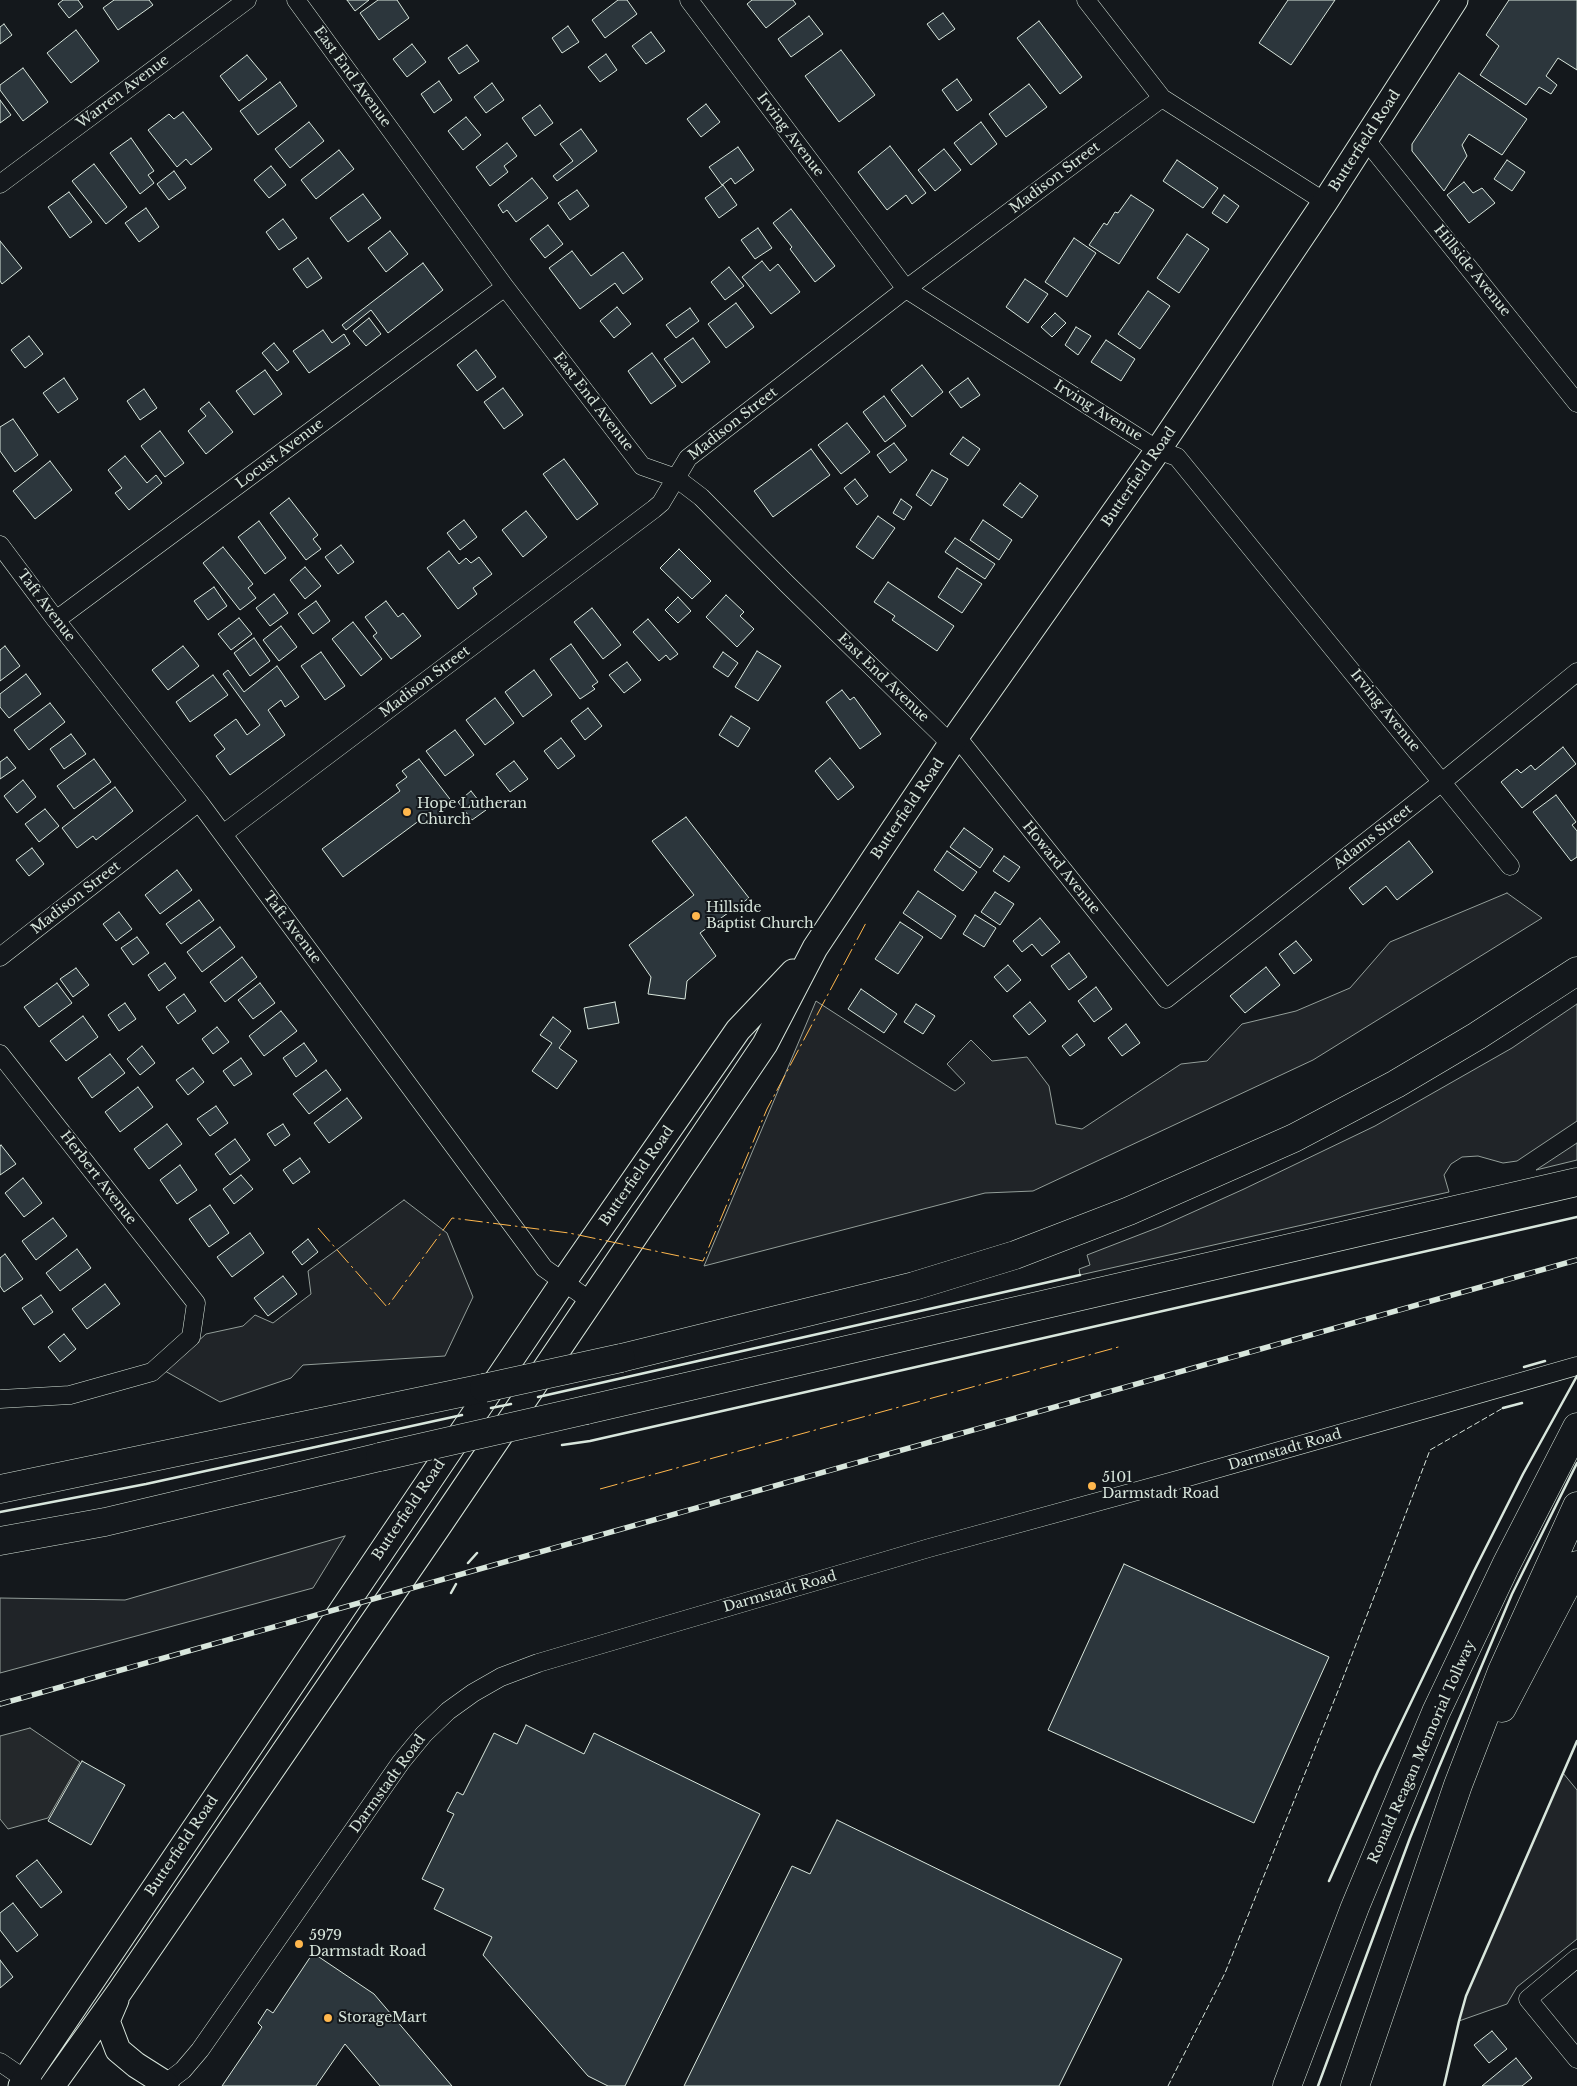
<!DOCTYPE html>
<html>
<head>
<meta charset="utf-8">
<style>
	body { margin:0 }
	canvas { display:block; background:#14181c }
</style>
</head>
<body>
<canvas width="1577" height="2086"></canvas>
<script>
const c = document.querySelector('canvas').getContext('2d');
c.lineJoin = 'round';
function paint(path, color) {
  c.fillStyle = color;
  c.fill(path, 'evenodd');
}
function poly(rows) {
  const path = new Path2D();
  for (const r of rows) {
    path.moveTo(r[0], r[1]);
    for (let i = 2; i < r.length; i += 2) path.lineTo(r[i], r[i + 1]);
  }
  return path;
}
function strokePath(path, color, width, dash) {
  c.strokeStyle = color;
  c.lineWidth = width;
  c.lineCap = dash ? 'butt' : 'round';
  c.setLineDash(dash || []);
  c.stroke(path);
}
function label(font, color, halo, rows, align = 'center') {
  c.font = font + ' "Libre Baskerville",serif';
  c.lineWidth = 4;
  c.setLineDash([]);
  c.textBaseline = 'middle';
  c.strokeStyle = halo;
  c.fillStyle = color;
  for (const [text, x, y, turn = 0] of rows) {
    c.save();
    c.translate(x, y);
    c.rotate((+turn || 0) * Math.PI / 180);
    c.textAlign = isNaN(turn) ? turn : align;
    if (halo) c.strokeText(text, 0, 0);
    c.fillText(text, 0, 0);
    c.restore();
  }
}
const green = poly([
	[1507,893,1542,918,1313,1060,1033,1191,985,1193,704,1266,816,1001,955,1091,965,1083,947,1064,971,1040,992,1061,1027,1057,1049,1086,1056,1124,1082,1129,1181,1064,1207,1061,1242,1024,1296,1011,1350,988,1390,942,1507,893],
	[1577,1004,1577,1121,1517,1161,1503,1163,1478,1156,1462,1157,1451,1164,1444,1175,1449,1192,1080,1275,1079,1269,1090,1265,1087,1255,1162,1226,1244,1189,1375,1126,1512,1048,1577,1004],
	[1577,1143,1577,1160,1536,1170,1577,1143],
	[404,1200,447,1233,473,1297,445,1356,303,1365,291,1378,220,1402,165,1371,206,1334,243,1326,255,1315,273,1323,311,1294,308,1271,404,1200],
	[345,1536,313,1588,0,1673,0,1598,125,1600,345,1536],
	[1563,1773,1577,1790,1577,1939,1517,1987,1507,2004,1459,2021,1466,1996,1563,1773]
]);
paint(green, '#202428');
strokePath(green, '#939e99', 1);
const parking = poly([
	[30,1728,80,1762,48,1818,8,1829,0,1819,0,1736,30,1728]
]);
paint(parking, '#24282b');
strokePath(parking, '#939e99', 1);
const building = poly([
	[63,0,78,0,83,7,69,18,58,4,63,0],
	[114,0,149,0,153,5,118,30,103,8,114,0],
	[347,0,369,0,355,11,347,0],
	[378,0,397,0,409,18,379,40,360,13,378,0],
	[618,0,627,0,637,14,605,38,592,20,618,0],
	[752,0,793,0,796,4,766,28,747,4,752,0],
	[1288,0,1335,0,1291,65,1259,43,1288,0],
	[1509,0,1577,0,1577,70,1558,58,1546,76,1557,85,1551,94,1539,87,1526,105,1480,75,1499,46,1486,35,1509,0],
	[943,13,955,29,939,40,927,24,943,13],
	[809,16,823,34,791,57,778,39,809,16],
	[1039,21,1082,77,1060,94,1017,38,1039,21],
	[4,24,12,35,0,44,0,27,4,24],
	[568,26,579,42,562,53,552,38,568,26],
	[76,30,99,61,71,83,47,53,76,30],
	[651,32,665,51,646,64,632,46,651,32],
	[412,44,426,62,407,77,393,59,412,44],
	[467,45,479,61,459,74,448,58,467,45],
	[841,50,875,95,839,122,805,76,841,50],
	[606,54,617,70,600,82,588,67,606,54],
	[247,55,267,79,239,101,220,76,247,55],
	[23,68,48,102,23,121,0,90,0,85,23,68],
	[1459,73,1527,119,1502,155,1469,134,1462,145,1467,156,1444,191,1412,151,1412,144,1459,73],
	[957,79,972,100,957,111,942,90,957,79],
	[439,81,452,100,434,113,421,94,439,81],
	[280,82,297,106,258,135,240,111,280,82],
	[492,83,504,100,486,113,474,97,492,83],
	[1029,84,1047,107,1006,137,989,114,1029,84],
	[0,100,11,115,0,123,0,100],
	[706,104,720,122,701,137,687,119,706,104],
	[540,105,553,123,535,136,522,118,540,105],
	[183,112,212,149,191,165,186,159,177,167,148,130,169,114,174,119,183,112],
	[466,117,481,135,463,150,448,131,466,117],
	[309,122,324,141,290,168,275,149,309,122],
	[981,122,997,144,971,165,954,143,981,122],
	[581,129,597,151,557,181,553,176,573,161,560,144,581,129],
	[131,138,154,171,148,175,154,183,140,194,110,153,131,138],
	[507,143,517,156,504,166,508,172,490,186,476,167,507,143],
	[890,146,926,193,912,204,906,195,887,210,858,172,890,146],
	[738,147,754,170,735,184,731,178,722,185,709,167,738,147],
	[944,149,961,170,935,191,918,170,944,149],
	[339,150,354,169,316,199,301,180,339,150],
	[1177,160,1218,188,1203,208,1163,181,1177,160],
	[1507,160,1525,172,1512,191,1494,179,1507,160],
	[94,164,127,207,106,224,72,181,94,164],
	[271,166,286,185,269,198,254,180,271,166],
	[174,171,186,188,169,200,157,184,174,171],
	[532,178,548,198,516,222,507,210,503,213,498,205,532,178],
	[1464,182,1473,193,1482,188,1495,203,1469,223,1447,195,1464,182],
	[723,185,737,205,719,218,705,198,723,185],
	[577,190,589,206,570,220,558,203,577,190],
	[69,192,92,222,70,238,48,207,69,192],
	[363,194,381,218,348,242,330,218,363,194],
	[1131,195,1154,210,1119,264,1089,245,1104,223,1107,225,1115,212,1118,213,1131,195],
	[1224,195,1239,206,1227,223,1212,213,1224,195],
	[146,208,159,227,139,242,125,223,146,208],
	[791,209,835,266,815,282,790,249,792,247,773,223,791,209],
	[283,219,297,238,279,250,266,232,283,219],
	[548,225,563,244,545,258,530,239,548,225],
	[758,228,772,248,755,259,741,240,758,228],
	[390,231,408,254,386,272,368,248,390,231],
	[1187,234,1209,249,1179,293,1157,278,1187,234],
	[1074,238,1096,253,1067,297,1045,282,1074,238],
	[0,241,22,268,2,284,0,281,0,241],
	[572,251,591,276,623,252,643,279,623,294,615,283,580,309,549,268,572,251],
	[308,258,322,278,307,288,293,269,308,258],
	[762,261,770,271,778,264,800,292,771,314,742,277,762,261],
	[423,263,443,290,388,333,371,310,346,330,342,325,423,263],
	[729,267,744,286,725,300,711,282,729,267],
	[1025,279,1048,294,1028,323,1006,307,1025,279],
	[1148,291,1170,306,1140,349,1118,334,1148,291],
	[736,303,754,327,726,348,708,324,736,303],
	[617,307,631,324,614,338,600,321,617,307],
	[690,308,699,321,676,338,666,325,690,308],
	[1055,313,1066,323,1052,337,1041,327,1055,313],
	[369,318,381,334,366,346,353,331,369,318],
	[1076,327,1091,336,1078,355,1065,345,1076,327],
	[323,330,332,343,344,334,350,344,309,373,293,351,323,330],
	[29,336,43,354,25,368,11,350,29,336],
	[693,338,710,362,682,383,664,359,693,338],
	[1106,340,1135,359,1121,381,1091,362,1106,340],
	[274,343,289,362,277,371,262,353,274,343],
	[476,350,496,377,477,391,457,365,476,350],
	[652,353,676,386,651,404,628,371,652,353],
	[922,365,943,392,912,417,891,390,922,365],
	[265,370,282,394,254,415,236,391,265,370],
	[64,378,78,399,58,413,43,393,64,378],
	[968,378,980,395,961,408,949,392,968,378],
	[503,388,523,415,504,429,484,402,503,388],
	[144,389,157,408,140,420,127,401,144,389],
	[884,396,906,426,885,442,863,412,884,396],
	[209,402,233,432,206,454,188,431,206,416,200,409,209,402],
	[13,419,38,455,15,472,0,451,0,427,13,419],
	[847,423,870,452,841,474,818,445,847,423],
	[160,431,184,463,165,477,141,446,160,431],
	[963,437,980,449,968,466,950,454,963,437],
	[894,443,907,460,890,473,877,455,894,443],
	[811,449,830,475,773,517,754,491,811,449],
	[125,456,147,483,156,475,162,483,129,510,115,493,122,488,108,470,125,456],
	[564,459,598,504,577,520,543,474,564,459],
	[50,461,72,490,35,519,13,491,50,461],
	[932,470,948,479,931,506,916,495,932,470],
	[855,479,868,496,857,505,844,488,855,479],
	[1020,483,1038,496,1022,518,1003,505,1020,483],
	[289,498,318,535,313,539,321,549,306,560,270,513,289,498],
	[901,499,912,507,904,520,893,513,901,499],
	[526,511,547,537,523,557,502,530,526,511],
	[878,516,895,528,873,559,856,547,878,516],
	[464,520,477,537,460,550,447,533,464,520],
	[983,520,1012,540,999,560,970,540,983,520],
	[259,521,286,558,265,574,238,537,259,521],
	[955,538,995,564,985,579,945,552,955,538],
	[341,545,354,562,338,574,325,557,341,545],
	[223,547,253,584,248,588,256,598,240,610,203,563,223,547],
	[679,549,711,581,692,599,660,568,679,549],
	[449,551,459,564,466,558,471,563,479,557,492,574,473,588,477,594,458,609,427,568,449,551],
	[305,567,321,586,305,599,290,580,305,567],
	[957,568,982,584,962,613,938,597,957,568],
	[888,582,954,626,937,651,892,620,895,616,874,602,888,582],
	[214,587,227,606,208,620,194,601,214,587],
	[274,594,288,613,270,626,256,608,274,594],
	[726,595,744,612,740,616,754,629,737,647,706,617,726,595],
	[678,597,691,611,678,623,665,610,678,597],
	[316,601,330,621,313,634,298,614,316,601],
	[386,601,398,617,403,613,421,636,391,659,373,636,377,633,365,617,386,601],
	[592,608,621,645,603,659,574,622,592,608],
	[239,618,252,634,231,650,218,634,239,618],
	[648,619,678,654,670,660,666,655,659,661,633,632,648,619],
	[353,622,382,659,361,676,332,639,353,622],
	[281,626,297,647,279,661,263,640,281,626],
	[254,638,270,661,250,676,234,653,254,638],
	[571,644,598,682,592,686,595,689,580,699,550,659,571,644],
	[5,646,20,666,0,681,0,650,5,646],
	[183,646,199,666,168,690,152,670,183,646],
	[757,651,781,666,758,701,735,687,757,651],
	[321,652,345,686,325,700,301,666,321,652],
	[723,652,738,663,728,677,713,667,723,652],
	[627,662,641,680,624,693,609,675,627,662],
	[277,666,299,697,285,707,281,700,268,710,285,735,230,775,216,756,225,749,214,735,236,719,247,735,260,725,223,674,228,670,244,692,277,666],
	[534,670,552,695,523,717,505,692,534,670],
	[26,674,41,694,9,718,0,707,0,694,26,674],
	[213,675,228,695,190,722,176,702,213,675],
	[842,690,850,700,854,697,881,734,860,749,826,702,842,690],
	[495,698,514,723,485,745,466,720,495,698],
	[50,703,65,722,29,750,14,730,50,703],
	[588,708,602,726,585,740,571,721,588,708],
	[731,716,750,728,738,747,719,735,731,716],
	[455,730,474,755,445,776,426,751,455,730],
	[71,734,86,754,64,769,50,749,71,734],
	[561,738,575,756,558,769,544,751,561,738],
	[1563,747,1576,764,1522,808,1501,782,1517,769,1521,773,1531,765,1535,770,1563,747],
	[7,757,16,768,0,779,0,762,7,757],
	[830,758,854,787,838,800,815,771,830,758],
	[94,759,111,782,74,809,57,786,94,759],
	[419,759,453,803,424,825,420,820,343,877,322,849,400,791,396,785,407,777,402,771,419,759],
	[514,761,528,779,510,792,496,774,514,761],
	[23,780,36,797,17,813,4,796,23,780],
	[115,787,133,811,96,840,93,836,77,848,62,828,115,787],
	[471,791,486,810,472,820,458,802,471,791],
	[1556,795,1576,822,1572,825,1577,831,1577,857,1571,861,1533,812,1556,795],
	[45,809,59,826,39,842,25,824,45,809],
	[686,817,749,898,700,933,716,956,687,981,685,999,648,994,651,977,629,945,694,895,652,841,686,817],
	[964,828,993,849,980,868,950,847,964,828],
	[1409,841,1433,872,1397,900,1386,886,1363,905,1349,888,1409,841],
	[32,848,44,864,29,876,16,860,32,848],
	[947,851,977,872,963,891,934,870,947,851],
	[1004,856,1020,867,1009,882,993,871,1004,856],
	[177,870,192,890,160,914,145,895,177,870],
	[918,891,956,916,941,939,903,913,918,891],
	[995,892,1014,904,1000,925,981,912,995,892],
	[199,900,214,920,181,944,166,924,199,900],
	[119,912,132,929,116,941,103,924,119,912],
	[975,915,996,928,984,947,963,934,975,915],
	[1040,918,1060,942,1042,956,1032,944,1022,952,1013,941,1040,918],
	[900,922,923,937,898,974,875,959,900,922],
	[220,927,235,947,202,972,187,952,220,927],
	[137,937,149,953,133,965,121,948,137,937],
	[1296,941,1312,960,1294,974,1279,954,1296,941],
	[1069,953,1087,977,1069,990,1051,966,1069,953],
	[242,957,257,977,225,1002,210,982,242,957],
	[165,963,176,978,159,991,148,975,165,963],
	[1008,965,1021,980,1007,992,994,977,1008,965],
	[1266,967,1280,985,1245,1013,1230,996,1266,967],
	[76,968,89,985,73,997,60,979,76,968],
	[57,983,72,1003,39,1027,24,1007,57,983],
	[260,983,275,1003,253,1019,238,1000,260,983],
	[1096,987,1112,1009,1094,1022,1078,1001,1096,987],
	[861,989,897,1014,884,1033,848,1009,861,989],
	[184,994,196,1011,178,1024,166,1007,184,994],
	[615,1002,619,1023,588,1029,584,1008,615,1002],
	[1030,1002,1046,1021,1029,1035,1013,1016,1030,1002],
	[125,1003,136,1019,119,1031,108,1015,125,1003],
	[916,1004,935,1016,923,1034,904,1022,916,1004],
	[281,1011,297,1031,264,1056,249,1036,281,1011],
	[83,1016,98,1037,66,1061,50,1041,83,1016],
	[553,1017,571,1031,559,1048,577,1061,557,1089,532,1071,552,1043,540,1035,553,1017],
	[1126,1024,1140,1043,1122,1056,1108,1038,1126,1024],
	[217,1027,229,1042,213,1054,202,1039,217,1027],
	[1077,1034,1085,1045,1070,1056,1062,1046,1077,1034],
	[304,1043,317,1061,296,1077,283,1058,304,1043],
	[142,1046,155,1063,140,1075,127,1059,142,1046],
	[110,1054,125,1073,92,1098,78,1078,110,1054],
	[241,1058,252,1074,234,1086,223,1071,241,1058],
	[193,1068,204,1082,188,1095,176,1080,193,1068],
	[326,1070,341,1090,309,1114,293,1094,326,1070],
	[138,1087,153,1107,120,1132,105,1112,138,1087],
	[347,1098,362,1118,329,1143,314,1123,347,1098],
	[216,1106,228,1123,210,1136,197,1119,216,1106],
	[167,1124,182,1144,149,1169,134,1149,167,1124],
	[283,1124,290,1135,275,1146,267,1134,283,1124],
	[235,1139,250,1160,230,1175,215,1154,235,1139],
	[1,1145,16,1164,0,1175,0,1146,1,1145],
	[300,1158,310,1172,293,1184,283,1170,300,1158],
	[180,1165,197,1190,177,1204,160,1180,180,1165],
	[241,1175,253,1189,234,1204,223,1189,241,1175],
	[23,1178,42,1203,24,1217,5,1193,23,1178],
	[210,1205,229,1233,209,1247,189,1219,210,1205],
	[53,1218,67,1236,36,1260,22,1241,53,1218],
	[250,1233,264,1253,232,1277,217,1257,250,1233],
	[308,1239,318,1252,302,1265,292,1252,308,1239],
	[77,1249,91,1268,60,1291,46,1273,77,1249],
	[5,1254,23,1279,4,1292,0,1286,0,1258,5,1254],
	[283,1276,297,1294,268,1316,254,1298,283,1276],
	[105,1284,120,1304,87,1329,72,1309,105,1284],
	[41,1295,53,1312,34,1325,22,1308,41,1295],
	[64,1334,76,1349,60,1362,48,1347,64,1334],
	[1124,1564,1329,1657,1254,1823,1048,1730,1124,1564],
	[526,1725,584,1754,594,1733,760,1814,625,2086,608,2086,588,2076,483,1955,492,1937,434,1909,444,1889,422,1879,454,1814,447,1811,457,1792,463,1795,494,1733,517,1744,526,1725],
	[82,1761,125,1785,91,1845,48,1821,82,1761],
	[837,1820,1122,1959,1059,2086,684,2086,792,1866,810,1874,837,1820],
	[37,1860,62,1892,41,1908,16,1876,37,1860],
	[13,1903,38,1935,17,1952,0,1930,0,1913,13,1903],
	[313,1953,374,1994,452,2086,380,2086,345,2044,316,2086,222,2086,262,2027,258,2023,267,2009,273,2013,313,1953],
	[0,1960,13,1977,0,1988,0,1960],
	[1492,2031,1507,2049,1489,2063,1474,2045,1492,2031],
	[1516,2058,1532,2078,1522,2086,1482,2086,1516,2058]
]);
paint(building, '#2c363c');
strokePath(building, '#d8e6dc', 1);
const minor = poly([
	[296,0,505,287,642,466,676,478,701,497,787,584,951,744],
	[689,0,906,289,1158,450,1177,457,1510,866],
	[1086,0,1162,98,1325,202],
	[1366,140,1577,403],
	[0,184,247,0],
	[0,545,56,620,199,802,544,1268,592,1302],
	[56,620,505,287],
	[957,737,1166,999,1442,782,1577,672],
	[223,834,654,509,661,503,688,458,906,289,1162,98],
	[0,957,199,802],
	[0,1054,196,1303,191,1337,152,1372,70,1395,0,1399],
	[1577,1958,1528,1999,1577,2059],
	[0,2062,35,2086],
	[162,2086,183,2070,200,2050,401,1762,424,1734,448,1711,473,1693,501,1677,538,1663,929,1548,1181,1479,1577,1366]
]);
const secondary = poly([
	[116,2000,107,2021,118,2050,136,2065,166,2084],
	[21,2086,564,1281,738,1030,793,972],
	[52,2086,120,1991,436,1530,765,1044,815,948,874,859,951,744,1158,450,1325,202,1455,0]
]);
const motorway = poly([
	[621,1358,914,1286,1015,1255,1129,1211,1294,1138,1396,1084,1477,1036,1577,971],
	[586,1410,1577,1182],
	[0,1489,484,1388],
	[0,1541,105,1522,380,1457],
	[1502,1708,1577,1565],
	[1287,2086,1355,1907,1436,1712,1506,1565,1577,1427],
	[1355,2086,1458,1785,1502,1671,1577,1506]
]);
strokePath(minor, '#d8e6dc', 19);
strokePath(secondary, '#d8e6dc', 27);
strokePath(motorway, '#d8e6dc', 29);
strokePath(minor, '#14181c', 18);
strokePath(secondary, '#14181c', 25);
strokePath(motorway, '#14181c', 28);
const rail = poly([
	[0,1704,1577,1260]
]);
strokePath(rail, '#d8e6dc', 5.5);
strokePath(rail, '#14181c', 4, [11]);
const motorwayBridge = poly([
	[484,1388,621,1358],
	[380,1457,586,1410]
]);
strokePath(motorwayBridge, '#d8e6dc', 29, []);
strokePath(motorwayBridge, '#14181c', 28);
strokePath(poly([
	[1168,2086,1225,1973,1340,1686,1430,1450,1503,1408]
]), '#d8e6dc', 1, [6, 2.5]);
strokePath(poly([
	[1524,1367,1545,1361],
	[538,1397,1080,1275],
	[491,1408,511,1404],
	[1503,1408,1522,1403],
	[562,1445,590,1441,1577,1217],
	[0,1512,146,1484,462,1415],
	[468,1563,477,1553],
	[451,1593,456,1584],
	[1329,1881,1378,1771,1474,1571,1523,1474,1577,1376],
	[1318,2086,1410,1838,1439,1767,1512,1594,1577,1463],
	[1444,2086,1459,2021,1466,1996,1577,1741]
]), '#d8e6dc', 2.5);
strokePath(poly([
	[318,1228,387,1307,452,1218,569,1233,703,1261,767,1109,867,921],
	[600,1489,1122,1346]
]), '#ffb74d', 1, [18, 4, 2.5, 4]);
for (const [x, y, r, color] of [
	[407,812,5,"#ffb74d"],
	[696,916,5,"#ffb74d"],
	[1092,1486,5,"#ffb74d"],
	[299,1944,5,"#ffb74d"],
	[328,2018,5,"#ffb74d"]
]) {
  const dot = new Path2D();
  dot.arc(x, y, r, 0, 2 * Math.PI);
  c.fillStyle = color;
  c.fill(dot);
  strokePath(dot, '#14181c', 2);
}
label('14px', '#d8e6dc', '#14181c', [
	["East End Avenue",352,77,54],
	["Warren Avenue",123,92,-37],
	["Irving Avenue",790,135,53],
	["Butterfield Road",1365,141,-57],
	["Madison Street",1055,178,-37],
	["Hillside Avenue",1472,271,51],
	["East End Avenue",593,402,52],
	["Irving Avenue",1098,411,32],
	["Madison Street",733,424,-38],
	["Locust Avenue",280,454,-37],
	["Butterfield Road",1139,477,-55],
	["Taft Avenue",46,606,53],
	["East End Avenue",883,678,44],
	["Madison Street",425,682,-37],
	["Irving Avenue",1385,711,51],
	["Butterfield Road",908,809,-56],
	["Adams Street",1373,837,-38],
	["Howard Avenue",1061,868,51],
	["Madison Street",76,898,-38],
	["Taft Avenue",292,928,53],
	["Butterfield Road",637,1176,-55],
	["Herbert Avenue",98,1178,52],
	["Darmstadt Road",1285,1450,-16],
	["Butterfield Road",409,1510,-56],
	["Darmstadt Road",780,1592,-16],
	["Ronald Reagan Memorial Tollway",1422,1752,-66],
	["Darmstadt Road",388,1784,-54],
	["Butterfield Road",182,1846,-56]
]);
label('14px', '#d8e6dc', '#14181c', [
	["Hope Lutheran",417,804],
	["Church",417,820],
	["Hillside",706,908],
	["Baptist Church",706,924],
	["5101",1102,1478],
	["Darmstadt Road",1102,1494],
	["5979",309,1936],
	["Darmstadt Road",309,1952],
	["StorageMart",338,2018]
], 'left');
</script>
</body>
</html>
